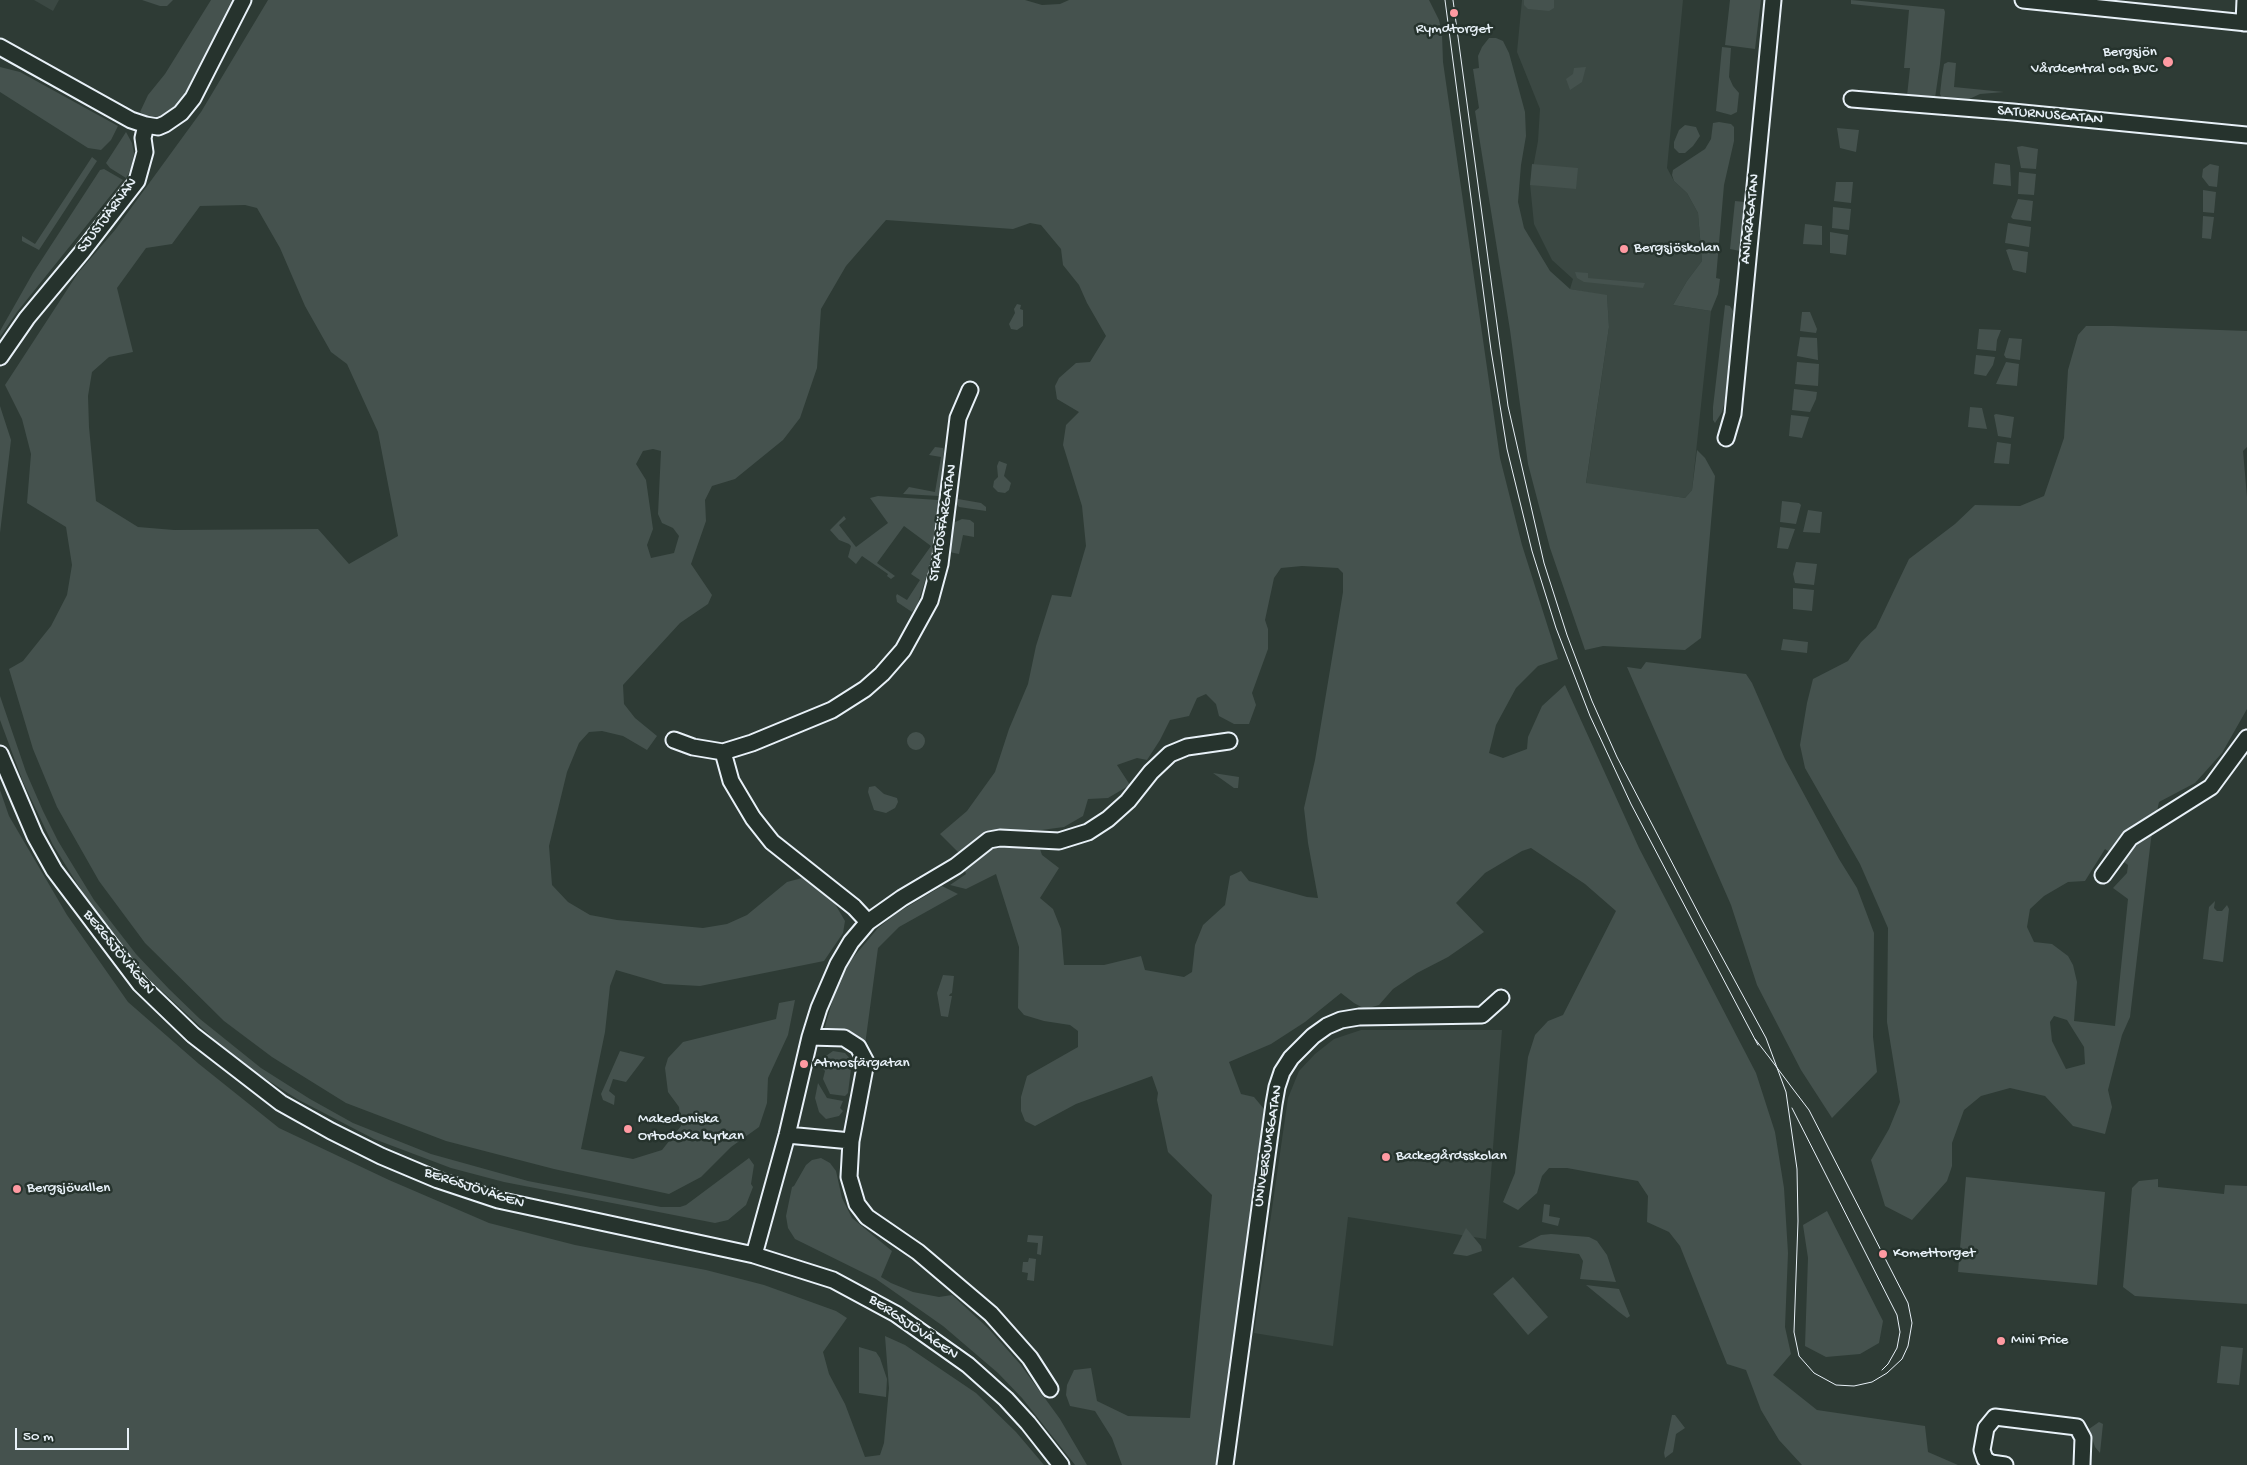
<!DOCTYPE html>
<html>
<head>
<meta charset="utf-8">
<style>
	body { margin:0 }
	#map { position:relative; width:2247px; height:1465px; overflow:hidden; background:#2e3b35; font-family:"Gochi Hand",sans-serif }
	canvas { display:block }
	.scale { position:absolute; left:15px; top:1428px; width:114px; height:22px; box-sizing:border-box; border:2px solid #e8f1f8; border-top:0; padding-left:6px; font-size:15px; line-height:18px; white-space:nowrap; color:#e8f1f8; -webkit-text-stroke:4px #26332d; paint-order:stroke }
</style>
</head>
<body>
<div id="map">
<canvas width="2247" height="1465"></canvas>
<div class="scale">50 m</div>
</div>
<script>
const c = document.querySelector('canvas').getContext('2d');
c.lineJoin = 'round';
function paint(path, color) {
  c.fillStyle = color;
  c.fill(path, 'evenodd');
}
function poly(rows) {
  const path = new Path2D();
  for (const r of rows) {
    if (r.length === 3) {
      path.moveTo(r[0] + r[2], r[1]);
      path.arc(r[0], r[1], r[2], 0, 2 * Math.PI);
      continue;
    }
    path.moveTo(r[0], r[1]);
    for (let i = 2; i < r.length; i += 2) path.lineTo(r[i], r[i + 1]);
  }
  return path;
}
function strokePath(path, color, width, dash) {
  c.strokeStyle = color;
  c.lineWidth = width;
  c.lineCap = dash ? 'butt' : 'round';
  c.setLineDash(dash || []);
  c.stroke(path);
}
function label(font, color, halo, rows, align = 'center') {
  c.font = font + ' "Gochi Hand",sans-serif';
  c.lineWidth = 5;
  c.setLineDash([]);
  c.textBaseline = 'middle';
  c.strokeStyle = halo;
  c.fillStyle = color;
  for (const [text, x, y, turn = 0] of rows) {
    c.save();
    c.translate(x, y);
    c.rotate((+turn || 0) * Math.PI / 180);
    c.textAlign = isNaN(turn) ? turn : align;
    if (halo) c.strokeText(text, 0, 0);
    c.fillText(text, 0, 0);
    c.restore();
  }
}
paint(poly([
	[34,0,59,0,53,11],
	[1522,0,1683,0,1667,168,1674,181,1687,193,1698,213,1702,261,1687,281,1673,305,1711,311,1692,490,1685,498,1586,484,1609,327,1607,296,1570,289,1573,279,1552,260,1534,224,1530,184,1538,141,1540,109,1517,52],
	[1361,1030,1502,1030,1486,1239,1348,1217,1333,1346,1254,1333,1288,1098,1299,1071,1315,1054,1334,1039]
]), '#3b4843');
paint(poly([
	[142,0,173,0,167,6,160,6],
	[211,0,232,0,187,90,180,102,168,112,157,117,145,115,140,112,148,95,165,74],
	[268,0,1025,0,1042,5,1060,4,1069,0,1429,0,1439,20,1442,34,1443,62,1500,458,1522,545,1558,659,1538,666,1516,688,1496,725,1489,753,1503,758,1527,749,1528,737,1542,706,1565,685,1639,848,1756,1073,1775,1132,1784,1188,1788,1253,1785,1327,1791,1354,1773,1375,1817,1410,1925,1426,1928,1452,1958,1465,1802,1465,1779,1440,1761,1410,1746,1370,1727,1364,1680,1246,1669,1232,1647,1222,1648,1196,1638,1181,1567,1168,1549,1168,1542,1176,1537,1193,1518,1210,1503,1202,1515,1173,1528,1057,1535,1035,1548,1021,1563,1015,1616,911,1585,884,1531,848,1522,851,1485,873,1456,903,1484,932,1448,957,1417,973,1393,989,1379,1005,1365,1009,1354,1003,1341,993,1305,1022,1271,1044,1229,1062,1241,1094,1254,1097,1264,1109,1217,1465,1122,1465,1112,1438,1095,1411,1070,1406,1066,1395,1067,1385,1074,1370,1091,1368,1097,1401,1128,1416,1190,1418,1212,1195,1168,1152,1157,1100,1158,1093,1152,1076,1076,1104,1035,1126,1025,1121,1021,1111,1021,1097,1027,1076,1078,1047,1078,1031,1070,1025,1044,1021,1024,1015,1018,1008,1019,947,996,874,966,889,950,885,966,874,958,852,940,834,967,811,995,772,1009,729,1028,684,1036,646,1052,595,1071,597,1086,546,1082,506,1063,445,1066,425,1079,412,1057,399,1055,386,1059,378,1076,363,1090,362,1106,336,1087,303,1079,285,1063,265,1061,249,1041,225,1030,223,1013,229,886,220,846,266,821,309,817,368,800,418,783,440,735,479,712,486,705,500,706,521,691,564,712,595,708,604,680,623,623,685,624,704,635,718,657,736,647,750,623,736,602,731,589,732,579,743,567,772,549,846,552,885,568,902,590,915,617,920,703,928,727,924,747,915,787,882,802,878,815,885,835,904,845,921,843,933,824,961,700,986,664,984,616,970,610,986,605,1032,581,1149,633,1159,662,1150,681,1126,679,1107,668,1092,665,1068,668,1058,683,1042,776,1019,779,1003,795,1000,788,1035,768,1078,767,1103,759,1127,731,1147,701,1177,669,1194,554,1169,446,1141,346,1103,272,1057,224,1021,145,943,99,881,57,807,33,749,9,669,23,661,51,626,67,595,72,565,66,527,27,503,31,454,22,419,5,385,78,273,115,230,201,112],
	[245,205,257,208,280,248,305,306,331,352,347,364,378,432,398,536,349,564,318,529,174,530,138,527,96,501,89,427,88,396,92,372,109,357,133,352,117,288,146,248,172,244,200,206],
	[653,449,661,451,658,514,662,523,673,528,679,536,674,553,651,558,647,545,653,529,646,480,636,464,643,451],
	[1302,566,1338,568,1343,573,1343,592,1315,760,1304,808,1308,843,1318,898,1307,897,1249,881,1241,871,1230,876,1225,905,1203,925,1195,945,1192,972,1184,977,1145,970,1141,956,1104,965,1064,965,1061,929,1053,909,1040,898,1059,868,1042,855,1034,831,1064,827,1083,816,1088,799,1108,798,1130,785,1117,765,1137,758,1147,760,1160,740,1170,720,1189,716,1197,698,1206,694,1216,704,1219,716,1234,724,1249,724,1256,705,1252,693,1268,649,1268,629,1265,620,1274,578,1281,568],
	[1524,0,1554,0,1554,8,1549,11,1528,9,1524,5],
	[1730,0,1761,0,1755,49,1725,45],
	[1851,0,1944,9,1945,12,1940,64,1935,98,1907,96,1910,68,1904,68,1909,10,1851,4],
	[1489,38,1496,38,1503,41,1509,53,1525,112,1526,136,1521,165,1518,202,1524,228,1550,271,1570,289,1607,295,1609,327,1586,483,1685,498,1692,490,1697,450,1705,458,1715,476,1701,638,1685,650,1603,646,1585,650,1550,548,1528,464,1510,330,1475,111,1479,108,1473,69,1479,68,1478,56,1482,47],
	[1722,47,1731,48,1729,77,1733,86,1739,93,1737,112,1731,115,1716,111],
	[1948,62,1956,63,1954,87,2004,92,1980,94,1963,102,1943,100,1940,94,1942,76,1944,64],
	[0,67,20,72,118,126,111,140,101,150,88,148,0,92],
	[1586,67,1582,82,1570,90,1566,79,1573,74,1574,68],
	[1719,122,1731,124,1734,127,1734,141,1724,185,1716,278,1720,279,1718,294,1711,311,1673,305,1687,281,1702,261,1698,213,1687,193,1674,181,1672,175,1673,170,1705,149,1711,139,1713,123],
	[1685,125,1696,127,1700,136,1693,146,1685,153,1679,153,1674,148,1674,142,1679,130],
	[1837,128,1859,130,1856,152,1840,148],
	[126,132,132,143,134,153,131,169,126,178,110,168,106,163],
	[2022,146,2038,149,2036,169,2021,168,2017,147],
	[92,157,97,161,39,250,22,241,22,236,35,244],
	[1995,163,2010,165,2011,186,1993,184],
	[1532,164,1578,168,1576,189,1530,185],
	[2210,164,2219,166,2217,187,2209,186,2202,177,2203,169],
	[104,169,123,180,17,312,0,337,0,331,33,273,100,170],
	[2019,172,2036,174,2034,195,2018,194],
	[1836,182,1853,182,1851,203,1834,201],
	[2203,190,2216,192,2214,213,2203,212],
	[2018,199,2033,201,2031,221,2013,219,2011,217],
	[1735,201,1745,202,1740,251,1730,249],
	[1833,207,1851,209,1849,230,1832,228],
	[2203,216,2214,217,2211,239,2202,238],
	[2008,223,2031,227,2029,247,2005,243],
	[1805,224,1822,226,1822,245,1803,244],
	[1830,232,1848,235,1846,255,1830,253],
	[2009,249,2028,252,2026,273,2013,270,2006,250],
	[1575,272,1588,273,1588,278,1645,283,1643,288,1584,282,1577,278],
	[1017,304,1021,305,1020,309,1023,310,1023,326,1017,330,1011,329,1009,324,1015,313,1014,309],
	[1725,305,1730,306,1733,311,1725,401,1722,412,1715,423,1713,420,1713,407],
	[1802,312,1810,312,1817,329,1816,333,1800,331],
	[2086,326,2113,326,2247,331,2247,447,2243,451,2247,497,2247,709,2222,753,2195,783,2159,802,2151,839,2130,1017,2122,1035,2108,1090,2112,1107,2105,1134,2073,1126,2045,1096,2010,1088,1981,1096,1964,1110,1952,1143,1952,1166,1947,1181,1912,1220,1885,1206,1871,1160,1889,1129,1900,1102,1887,1022,1888,928,1860,864,1805,768,1800,745,1807,703,1813,679,1848,661,1861,642,1876,628,1909,559,1955,524,1975,505,2020,506,2044,496,2064,438,2068,370,2078,335],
	[2105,849,2128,865,2127,873,2113,888,2128,899,2115,1026,2074,1021,2077,982,2073,965,2068,956,2052,944,2034,942,2027,927,2030,909,2044,896,2068,882,2085,881],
	[2054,1016,2067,1020,2084,1047,2085,1064,2066,1069,2052,1041,2050,1022],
	[1979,329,2001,330,1997,340,1996,351,1977,349],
	[1800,337,1817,338,1818,360,1797,356],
	[2009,338,2022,339,2020,360,2006,358,2004,355],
	[1976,355,1995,357,1993,365,1986,376,1974,374],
	[1797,362,1819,364,1818,386,1795,384],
	[2006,362,2019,364,2017,386,1996,384],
	[1794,389,1817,392,1816,399,1810,412,1792,410],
	[0,406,11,440,0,533],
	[1970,407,1982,408,1987,429,1968,427],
	[1996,414,2014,417,2011,438,1998,436,1994,415],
	[1791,415,1809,417,1802,438,1789,436],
	[1997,442,2011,444,2009,464,1994,463],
	[935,447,943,448,944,452,939,496,903,494,909,487,935,492,941,457,929,455],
	[999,461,1007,464,1004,476,1011,483,1009,490,1005,493,998,492,993,487,994,481,998,477,997,466],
	[878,496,938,500,934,546,929,568,917,606,912,612,897,602,896,596,897,594,907,600,920,580,911,574,931,546,904,526,877,563,895,576,891,579,887,576,888,574,862,556,856,564,848,557,851,546,849,544,839,540,830,530,844,516,846,519,839,525,856,547,888,523,870,498],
	[958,499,981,503,986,507,986,511,959,507,954,501],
	[1782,501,1799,503,1801,505,1796,524,1780,522],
	[1808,510,1822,512,1820,533,1803,532],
	[962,519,970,520,974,523,974,537,963,535,959,554,949,552,952,526,953,523],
	[1780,527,1795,529,1788,549,1777,548],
	[1796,562,1817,564,1814,585,1795,583,1793,574],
	[1793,588,1814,590,1812,611,1793,609],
	[1783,639,1808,642,1807,653,1781,650],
	[1646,662,1746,674,1752,683,1785,759,1839,859,1857,888,1874,933,1873,1037,1877,1072,1832,1118,1801,1070,1757,985,1731,905,1627,667,1641,669],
	[0,696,26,772,43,811,58,841,94,900,136,954,169,989,200,1019,261,1068,310,1099,353,1123,431,1154,528,1181,661,1207,680,1207,686,1205,749,1158,754,1165,751,1184,753,1187,746,1205,728,1220,715,1223,504,1182,451,1168,374,1139,297,1099,255,1072,217,1042,150,980,93,909,53,845,23,782,0,720],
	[916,741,9],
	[1213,773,1239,777,1238,788,1234,788],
	[875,786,884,794,897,798,898,802,895,808,886,813,874,810,868,792,869,787],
	[0,790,9,816,67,915,128,1002,199,1064,279,1128,389,1180,489,1223,575,1245,706,1270,764,1285,836,1311,847,1318,823,1352,829,1374,845,1404,865,1457,880,1455,884,1443,889,1388,885,1336,905,1345,976,1393,1016,1432,1044,1465,0,1465],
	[942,886,958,894,899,927,878,948,865,1045,855,1035,846,1031,824,1030,837,985,851,960,878,928,897,913],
	[2215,901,2214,908,2217,911,2222,911,2227,905,2229,909,2223,962,2203,959,2209,907],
	[943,975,954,976,952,993,950,994,949,996,952,996,948,1017,941,1016,937,993],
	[620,1051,645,1057,626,1082,613,1079,609,1091,615,1096,614,1105,603,1100,601,1094],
	[833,1051,845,1053,852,1061,848,1093,845,1096,830,1094,823,1079,825,1071,820,1065,823,1058],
	[818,1083,827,1098,843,1101,840,1108,843,1111,839,1116,826,1119,819,1112,815,1098],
	[821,1158,830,1163,836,1171,842,1198,852,1218,892,1251,881,1277,891,1283,913,1292,939,1297,952,1295,988,1328,1020,1364,1060,1419,1087,1465,1075,1465,1022,1398,998,1373,943,1326,876,1279,795,1239,788,1228,786,1216,792,1187,794,1186,806,1165,812,1160],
	[1966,1177,2105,1192,2097,1285,1958,1272],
	[2158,1179,2158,1187,2224,1194,2225,1185,2247,1186,2247,1304,2135,1296,2123,1287,2132,1188,2139,1181],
	[1544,1204,1550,1205,1549,1216,1560,1218,1558,1226,1542,1222],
	[1827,1211,1883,1321,1879,1343,1860,1354,1826,1357,1805,1346,1808,1258,1803,1225],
	[1466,1228,1481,1246,1482,1251,1467,1256,1453,1254],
	[1551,1234,1589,1237,1597,1241,1607,1255,1616,1282,1580,1279,1583,1261,1579,1254,1518,1247,1541,1235],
	[1028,1235,1043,1236,1041,1255,1037,1254,1038,1243,1027,1242],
	[1029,1258,1036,1259,1034,1281,1027,1280,1028,1273,1022,1272,1023,1262,1028,1262],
	[1513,1277,1548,1317,1528,1335,1493,1294],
	[1586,1285,1619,1289,1630,1316,1627,1318,1619,1312],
	[2221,1346,2243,1348,2239,1385,2217,1383],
	[859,1347,876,1352,880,1358,887,1379,886,1397,859,1393],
	[1672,1415,1675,1415,1685,1428,1676,1434,1673,1452,1665,1458,1664,1453],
	[2099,1422,2103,1424,2100,1453,2095,1447,2089,1429]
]), '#45524e');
const minor = poly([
	[2023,0,2247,23],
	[2244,23,2245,0],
	[0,47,131,120,146,125,143,138,145,152,137,181,82,252,27,318,0,357],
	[1852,99,2013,112,2247,135],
	[146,125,158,127,165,124,181,113,193,98,243,0],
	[1726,438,1733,414,1773,0],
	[674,740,693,747,723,752,731,781,753,818,772,842,854,907,868,922],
	[723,752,752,743,832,710,865,689,882,674,903,650,930,601,940,564,958,418,970,390],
	[0,754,35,836,54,870,140,984,193,1035,281,1103,331,1131,381,1156,438,1180,498,1200,754,1255,833,1280,896,1314,968,1365,1006,1399,1028,1423,1061,1465],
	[2103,875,2130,838,2211,787,2247,738],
	[810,1037,844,1038,858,1047,866,1062,851,1141,849,1177,857,1204,867,1217,918,1252,991,1314,1030,1358,1050,1389],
	[787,1135,851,1141],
	[754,1255,787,1135,810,1037,819,1008,838,964,851,942,868,922,902,898,956,866,989,840,1000,838,1059,841,1088,832,1108,819,1128,801,1151,772,1170,754,1187,747,1229,741],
	[1225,1465,1274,1104,1277,1087,1282,1072,1291,1058,1313,1036,1327,1026,1341,1020,1359,1017,1482,1015,1501,998],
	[2005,1465,1991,1463,1985,1459,1982,1450,1986,1428,1995,1417,2077,1427,2083,1438,2082,1465]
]);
strokePath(minor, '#e8f1f8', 19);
strokePath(minor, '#26332d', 15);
strokePath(poly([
	[1445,0,1491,350,1507,449,1532,551,1556,628,1590,716,1631,804,1758,1045],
	[1453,0,1508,406,1544,563,1567,635,1592,701,1617,757,1703,922,1766,1038,1786,1092,1797,1169,1798,1221,1794,1332,1799,1356,1814,1373,1836,1385,1854,1386,1872,1382,1887,1373,1902,1359,1908,1346,1912,1323,1908,1303,1809,1110,1793,1089,1769,1057,1755,1039],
	[1792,1108,1897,1315,1900,1332,1897,1348,1888,1364,1882,1370]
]), '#e8f1f8', 1);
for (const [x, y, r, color] of [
	[1454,13,5,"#ff9aa2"],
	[2168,62,6,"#ff9aa2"],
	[1624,249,5,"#ff9aa2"],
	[804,1064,5,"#ff9aa2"],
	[628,1129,5,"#ff9aa2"],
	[1386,1157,5,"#ff9aa2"],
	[17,1189,5,"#ff9aa2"],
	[1883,1254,5,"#ff9aa2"],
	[2001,1341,5,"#ff9aa2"]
]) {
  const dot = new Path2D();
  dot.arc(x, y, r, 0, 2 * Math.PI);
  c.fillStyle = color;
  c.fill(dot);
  strokePath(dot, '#26332d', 2);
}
label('15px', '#e8f1f8', '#26332d', [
	["Rymdtorget",1454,30,"center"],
	["Bergsjön",2157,53,"right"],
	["Vårdcentral och BVC",2157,70,"right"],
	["Bergsjöskolan",1634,249],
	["Atmosfärgatan",814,1064],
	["Makedoniska",638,1120],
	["Ortodoxa kyrkan",638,1137],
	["Backegårdsskolan",1396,1157],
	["Bergsjövallen",27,1189],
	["Komettorget",1893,1254],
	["Mini Price",2011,1341]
], 'left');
label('15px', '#e8f1f8', '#26332d', [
	["SATURNUSGATAN",2050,116,5],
	["SJUSTJÄRNAN",108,216,-53],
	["ANIARAGATAN",1751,219,-84],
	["STRATOSFÄRGATAN",944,523,-81],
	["BERGSJÖVÄGEN",118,953,51],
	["UNIVERSUMSGATAN",1269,1146,-81],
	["BERGSJÖVÄGEN",474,1189,18],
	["BERGSJÖVÄGEN",913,1328,34]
]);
</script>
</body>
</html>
